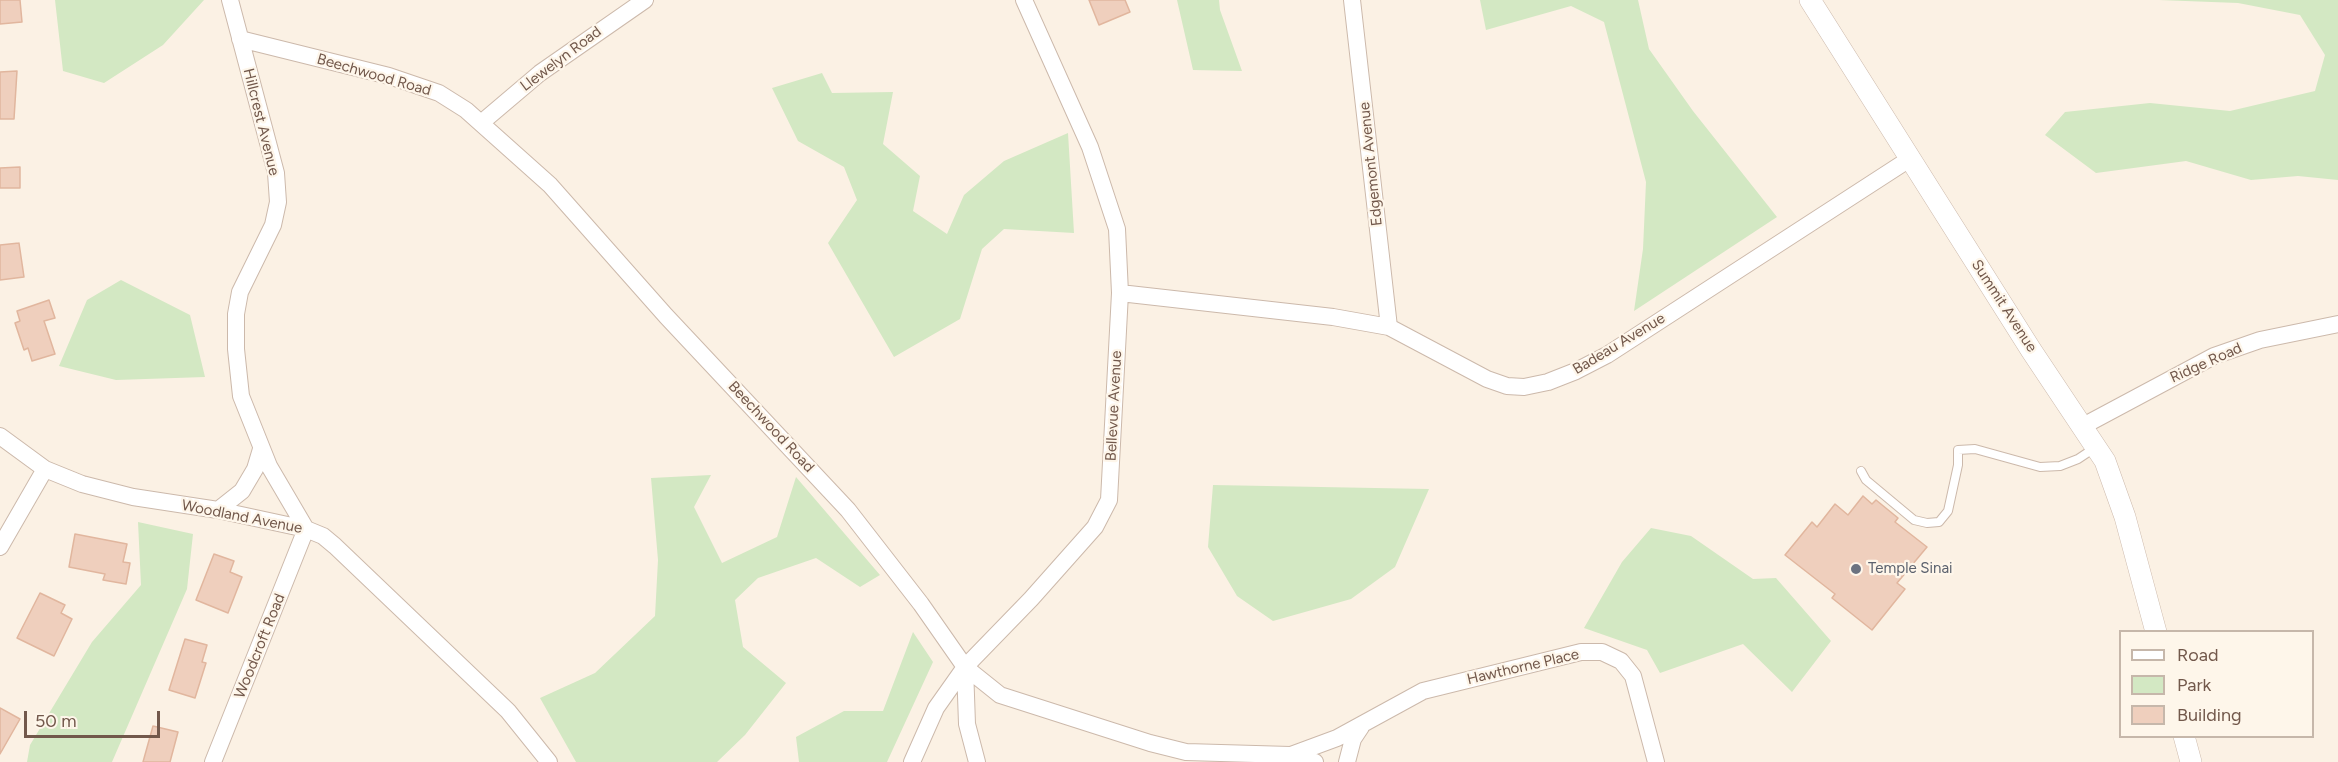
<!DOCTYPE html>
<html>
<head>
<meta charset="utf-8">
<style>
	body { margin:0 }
	#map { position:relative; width:2338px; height:762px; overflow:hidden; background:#fbf1e4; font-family:Figtree,sans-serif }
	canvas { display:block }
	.legend { position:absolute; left:2119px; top:630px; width:195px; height:108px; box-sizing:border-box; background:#fef6ea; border:2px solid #c6b7aa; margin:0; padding:8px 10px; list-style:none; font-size:18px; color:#72584b }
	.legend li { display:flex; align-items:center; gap:12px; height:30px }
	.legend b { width:30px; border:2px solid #c6b7aa }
	.scale { position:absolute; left:24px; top:711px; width:136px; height:27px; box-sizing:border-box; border:3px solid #72584b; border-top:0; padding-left:8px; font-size:18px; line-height:21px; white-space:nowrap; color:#72584b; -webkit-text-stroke:4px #fef6ea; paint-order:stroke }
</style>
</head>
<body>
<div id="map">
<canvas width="2338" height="762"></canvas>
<ul class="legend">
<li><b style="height:8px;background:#fff"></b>Road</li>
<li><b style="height:16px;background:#d3e8c3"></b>Park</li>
<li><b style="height:16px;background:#efcfbd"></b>Building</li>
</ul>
<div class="scale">50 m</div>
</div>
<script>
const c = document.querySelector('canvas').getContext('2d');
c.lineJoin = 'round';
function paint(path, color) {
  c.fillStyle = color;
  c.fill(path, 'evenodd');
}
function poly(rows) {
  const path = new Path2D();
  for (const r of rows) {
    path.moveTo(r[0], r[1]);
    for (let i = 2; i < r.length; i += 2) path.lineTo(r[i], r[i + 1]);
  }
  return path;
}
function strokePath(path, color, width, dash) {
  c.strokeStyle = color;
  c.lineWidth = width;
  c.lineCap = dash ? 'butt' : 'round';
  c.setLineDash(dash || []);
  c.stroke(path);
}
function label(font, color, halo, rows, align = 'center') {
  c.font = font + ' Figtree,sans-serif';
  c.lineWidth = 4.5;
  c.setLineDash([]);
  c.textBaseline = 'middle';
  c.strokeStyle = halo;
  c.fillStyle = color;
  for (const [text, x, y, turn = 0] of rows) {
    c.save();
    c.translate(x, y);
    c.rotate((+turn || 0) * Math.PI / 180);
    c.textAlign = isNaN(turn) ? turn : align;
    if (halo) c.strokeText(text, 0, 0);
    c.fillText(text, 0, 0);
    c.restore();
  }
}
paint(poly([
	[55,0,204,0,163,45,104,83,63,71],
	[1177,0,1219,0,1220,10,1242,71,1193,70],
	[1480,0,1638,0,1649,49,1693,111,1777,217,1634,311,1643,249,1646,182,1604,22,1571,6,1486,30],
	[2159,0,2338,0,2338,180,2298,176,2251,180,2186,161,2096,173,2045,135,2065,112,2150,103,2230,111,2315,91,2325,55,2300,15,2238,3],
	[822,73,832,93,893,92,883,144,920,176,913,211,947,234,964,195,1004,161,1068,133,1074,233,1004,229,982,249,960,319,894,357,828,243,857,200,844,167,798,141,772,88],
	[121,280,190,315,205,377,116,380,59,366,87,300],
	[711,475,694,507,722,563,777,537,796,477,880,575,860,587,816,558,758,578,735,600,743,647,786,683,745,735,717,762,576,762,540,698,595,673,655,616,658,560,651,478],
	[1213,485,1429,489,1395,567,1351,599,1273,621,1237,596,1208,547],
	[138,522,193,534,187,589,112,762,27,762,30,745,92,642,141,585],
	[1651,528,1691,536,1753,579,1776,578,1831,641,1792,692,1743,644,1660,673,1647,650,1584,628,1622,562],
	[913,632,933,662,887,762,799,762,796,737,844,711,883,711]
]), '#d3e8c3');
const building = poly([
	[0,0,20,0,22,22,0,24,0,0],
	[1089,0,1125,0,1130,12,1099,25,1089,0],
	[17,71,14,119,0,119,0,72,17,71],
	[20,167,20,188,0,188,0,168,20,167],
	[19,243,24,277,0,280,0,245,19,243],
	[49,300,55,318,44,321,55,354,32,361,28,348,24,350,15,323,20,321,17,311,49,300],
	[1863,496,1872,504,1876,500,1898,518,1895,522,1927,547,1897,583,1905,589,1872,630,1832,598,1835,594,1785,555,1812,522,1817,527,1835,504,1848,515,1863,496],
	[75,534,127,544,123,562,130,563,126,584,103,580,105,574,69,567,75,534],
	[214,554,234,561,230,572,242,577,228,613,196,600,214,554],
	[40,593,65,605,61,613,72,619,54,656,17,638,40,593],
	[185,639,207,645,202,662,206,663,195,698,169,690,185,639],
	[0,708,20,719,0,754,0,708],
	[153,726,178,732,170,762,143,762,153,726]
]);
paint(building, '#efcfbd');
strokePath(building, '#e1b69e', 1.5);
const service = poly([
	[1861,471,1866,480,1914,520,1927,523,1939,522,1948,511,1958,465,1958,450,1975,449,2040,467,2060,466,2078,459,2096,447]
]);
const minor = poly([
	[1352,0,1389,327],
	[240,39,389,76,439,93,466,110,550,185,666,316,848,510,921,604,965,667,1000,695,1150,743,1186,752,1290,755,1315,762],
	[481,123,540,73,645,0],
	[1120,293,1333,317,1389,327,1487,379,1507,386,1524,387,1548,382,1576,371,1607,355,1911,158],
	[2083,426,2214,356,2260,340,2338,324],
	[0,436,45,469,82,484,133,497,218,510,306,529,323,536,335,546,508,711,549,762],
	[218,510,242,491,255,469,261,449],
	[0,547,45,469],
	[965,667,967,724,977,762],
	[1291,755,1337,738,1423,691,1581,652,1602,652,1621,661,1633,676,1656,762],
	[213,762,306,529,269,466,241,396,236,349,236,314,240,292,273,225,278,202,276,173,230,0],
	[912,762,936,708,965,667,1031,599,1095,527,1109,500,1120,293,1117,229,1090,147,1024,0],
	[1347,762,1353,739,1361,727]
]);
const tertiary = poly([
	[1810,0,2031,350,2105,461,2125,517,2156,632],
	[2184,736,2191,762]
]);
strokePath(service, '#ccb9ab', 10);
strokePath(minor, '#ccb9ab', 18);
strokePath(tertiary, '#ccb9ab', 22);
strokePath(service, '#fff', 8);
strokePath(minor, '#fff', 16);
strokePath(tertiary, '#fff', 21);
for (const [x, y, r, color] of [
	[1856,569,6,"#6b7280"]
]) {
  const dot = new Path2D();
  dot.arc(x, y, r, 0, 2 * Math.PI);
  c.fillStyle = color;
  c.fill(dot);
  strokePath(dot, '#fef6ea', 2);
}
label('15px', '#72584b', '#fef6ea', [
	["Llewelyn Road",561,59,-37],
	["Beechwood Road",374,75,16],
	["Hillcrest Avenue",261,122,76],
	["Edgemont Avenue",1371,164,-96],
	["Summit Avenue",2004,306,57],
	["Badeau Avenue",1619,344,-31],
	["Ridge Road",2206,363,-24],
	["Bellevue Avenue",1114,406,-87],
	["Beechwood Road",771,427,47],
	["Woodland Avenue",242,517,11],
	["Woodcroft Road",260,646,-68],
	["Hawthorne Place",1523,667,-13]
]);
label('15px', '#5b616d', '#fef6ea', [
	["Temple Sinai",1868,569]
], 'left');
</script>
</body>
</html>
